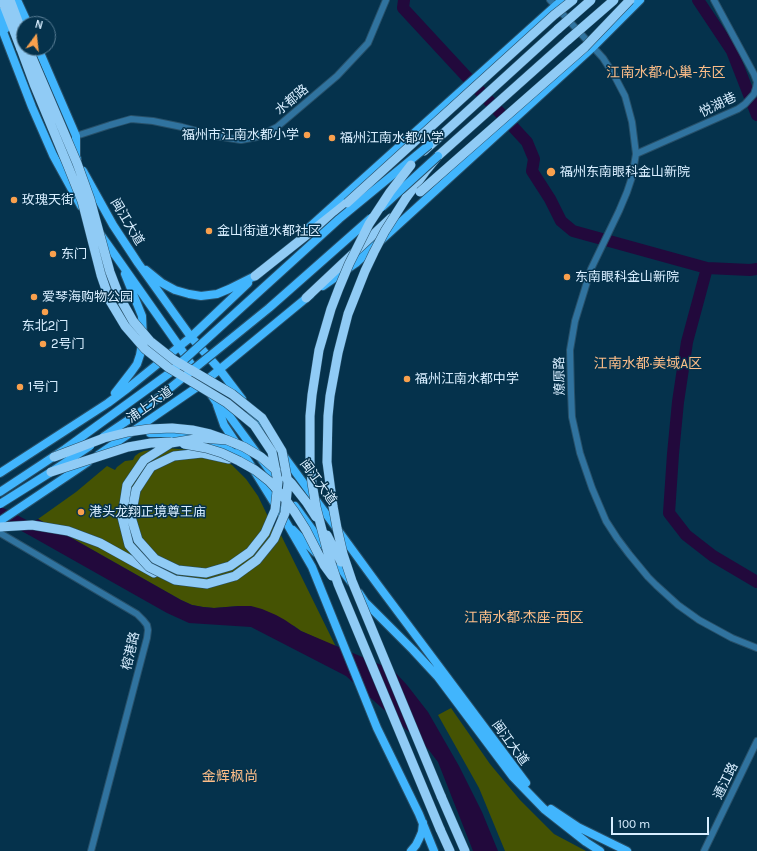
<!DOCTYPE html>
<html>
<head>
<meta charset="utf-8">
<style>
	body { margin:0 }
	#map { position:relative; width:757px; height:851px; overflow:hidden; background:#05324c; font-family:Karla,sans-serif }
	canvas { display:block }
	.north { position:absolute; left:16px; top:16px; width:40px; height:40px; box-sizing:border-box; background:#05324c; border:1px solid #597d94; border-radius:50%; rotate:15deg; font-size:11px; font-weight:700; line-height:16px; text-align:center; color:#d8eeff }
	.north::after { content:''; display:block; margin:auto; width:14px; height:18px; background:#f9a04d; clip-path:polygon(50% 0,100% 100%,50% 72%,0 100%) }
	.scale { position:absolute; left:611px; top:817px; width:98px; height:18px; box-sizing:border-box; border:2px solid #d8eeff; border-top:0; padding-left:5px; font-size:12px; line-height:14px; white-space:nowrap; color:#d8eeff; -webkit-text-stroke:3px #05324c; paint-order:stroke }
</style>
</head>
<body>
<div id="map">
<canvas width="757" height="851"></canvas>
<div class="north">N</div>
<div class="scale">100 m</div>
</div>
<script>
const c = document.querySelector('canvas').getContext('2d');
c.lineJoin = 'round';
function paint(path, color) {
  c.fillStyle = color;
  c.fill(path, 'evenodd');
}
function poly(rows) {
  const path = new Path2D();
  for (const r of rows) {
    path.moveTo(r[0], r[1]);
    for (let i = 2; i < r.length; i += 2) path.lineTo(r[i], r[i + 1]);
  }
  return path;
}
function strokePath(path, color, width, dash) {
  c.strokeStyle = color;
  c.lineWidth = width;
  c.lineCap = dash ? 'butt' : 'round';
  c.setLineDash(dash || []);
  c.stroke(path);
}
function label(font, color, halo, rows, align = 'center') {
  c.font = font + ' Karla,"Noto Sans SC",sans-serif';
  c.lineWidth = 3;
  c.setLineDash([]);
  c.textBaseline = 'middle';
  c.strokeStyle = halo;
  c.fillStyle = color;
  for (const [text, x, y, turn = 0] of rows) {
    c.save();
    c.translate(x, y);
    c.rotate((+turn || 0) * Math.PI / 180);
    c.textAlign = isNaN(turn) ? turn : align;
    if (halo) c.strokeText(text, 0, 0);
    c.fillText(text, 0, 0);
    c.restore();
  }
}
paint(poly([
	[166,448,191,450,225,461,232,465,246,479,258,496,273,527,277,527,336,647,301,631,294,626,239,606,214,608,203,607,192,605,181,600,38,519,76,492,107,466,115,470,117,467,125,461,133,460,135,456,139,453,144,451],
	[451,708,490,764,520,800,554,834,586,851,505,851,479,788,438,715]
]), '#455303');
paint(poly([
	[38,519,181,600,192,605,203,607,214,608,239,606,251,606,262,609,276,615,285,620,301,631,393,670,407,685,428,712,459,766,482,812,498,851,473,851,438,762,428,749,346,676,251,627,189,623,167,613,20,530]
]), '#22093c');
strokePath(poly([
	[404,0,403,8,527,142,534,159,532,171,550,199,561,221,573,231,707,268,750,270,757,269],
	[698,0,732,51,757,115],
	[707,268,687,342,678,402,673,454,669,513,686,535,713,556,757,582],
	[0,513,31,529]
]), '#22093c', 12);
const minor = poly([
	[550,0,603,58,614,75,625,96,628,107,632,122,636,154,632,177,627,192,619,211,591,269,575,321,570,350,571,392,572,417,580,453,592,488,606,521,617,538,629,554,648,577,656,585,678,605,699,620,732,638,757,648],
	[76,136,110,125,131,119,153,121,182,127,216,136,241,140,257,137,277,127,337,76,368,43,386,0],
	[636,154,738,109,745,104,754,94,756,88,757,82,754,74,714,0],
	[0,533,137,614,143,620,147,625,148,630,147,638,143,653,91,851],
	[704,851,757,741]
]);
const major = poly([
	[17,0,28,24],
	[0,12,5,29],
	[0,24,32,107,53,155,81,206],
	[38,48,76,136,76,157,77,159],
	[83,171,113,225,138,263,191,337,220,370,242,399],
	[303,233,562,0],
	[101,235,179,346,216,402,228,414,278,482],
	[146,270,162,283,175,290,189,294,201,296,217,294,229,289,255,276,260,272],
	[323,286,356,263,593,47,640,0],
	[115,393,132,371,137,364,140,355,143,339,142,316,125,274],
	[217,405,224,425,250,464,286,522,312,567,377,728,419,814,434,851],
	[251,412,268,435],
	[150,433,162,433,198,439,226,448,244,460],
	[98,455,203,383,310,295],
	[283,455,378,585,526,783],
	[0,473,108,403,128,388,191,337,248,283],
	[0,492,65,449,171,372],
	[295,506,325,547],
	[0,521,88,462],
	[293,530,316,553],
	[333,558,351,582],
	[359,593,365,602,413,650,438,677,513,777,544,809,586,842,600,851],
	[551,809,578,827,627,851],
	[411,851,416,845,419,839,422,832,423,823]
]);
const highway = poly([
	[2,0,21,49],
	[10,0,24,37],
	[424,151,558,29],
	[406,198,425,172,438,156,568,40],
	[255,276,347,203],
	[306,298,391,218],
	[136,490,151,467,174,456,202,453,229,459],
	[0,527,32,525,68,531,100,543,154,573],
	[441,796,465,851],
	[440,829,450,851]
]);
strokePath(minor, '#275069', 8);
strokePath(major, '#275069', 10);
strokePath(highway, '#275069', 10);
strokePath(minor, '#30739f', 6);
strokePath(major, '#41b5fd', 8);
strokePath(highway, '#90cbf5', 9);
const majorBridge = poly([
	[382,207,438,156],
	[176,367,339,219,429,145],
	[103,437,143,410,269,308,371,218],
	[0,504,51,472,90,446]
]);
const highwayBridge = poly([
	[558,29,591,0],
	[568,40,614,0],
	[28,48,77,163,90,199,110,272,120,298,133,321,150,341,174,360,232,394,262,418,282,451,288,483,285,513,274,539,257,560,235,576,207,584,175,580,149,567,129,545,122,517,127,485,144,460,171,443,201,438,227,440],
	[21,49,34,84,68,166,82,201,101,275,110,301,125,326,145,349,169,368,227,403,254,425,272,452,278,482,275,510,265,533,250,552,230,566,206,573,178,570,155,559,138,540,131,517,136,490],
	[411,165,390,192,369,224,349,264,339,288,331,309,319,350,312,395,310,416,310,461,312,483,316,507,329,557,338,584,440,829],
	[420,192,585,47,630,0],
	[406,198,385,231,374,252,365,271,348,314,338,353,330,396,328,416,327,462,333,506,337,528,343,554,352,581,441,796],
	[347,203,554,15,573,0],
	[184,444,206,448,222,453,239,461,255,470,269,481,282,495,294,511,306,530,324,565,332,576],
	[54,457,104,438,128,432,149,429,172,428,192,430,210,434,227,440,244,447,261,457,276,470],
	[51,472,128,447,151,443,171,442],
	[286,478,292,484,307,503,316,517],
	[327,535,341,562]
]);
strokePath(majorBridge, '#275069', 10, []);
strokePath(highwayBridge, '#275069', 10, []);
strokePath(majorBridge, '#41b5fd', 8);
strokePath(highwayBridge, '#90cbf5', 9);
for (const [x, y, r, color] of [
	[307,135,4,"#f9a04d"],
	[332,138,4,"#f9a04d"],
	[551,172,5,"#f9a04d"],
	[14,200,4,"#f9a04d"],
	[209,231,4,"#f9a04d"],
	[53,254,4,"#f9a04d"],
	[567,277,4,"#f9a04d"],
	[34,297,4,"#f9a04d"],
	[45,312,4,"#f9a04d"],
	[43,344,4,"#f9a04d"],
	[407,379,4,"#f9a04d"],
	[20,387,4,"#f9a04d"],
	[81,512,4,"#f9a04d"]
]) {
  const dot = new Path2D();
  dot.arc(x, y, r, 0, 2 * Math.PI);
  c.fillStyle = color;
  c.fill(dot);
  strokePath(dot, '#05324c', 1.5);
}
label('13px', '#d8eeff', '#05324c', [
	["水都路",292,100,-40],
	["悦湖巷",718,105,-26],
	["闽江大道",127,222,59],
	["燎原路",560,376,-91],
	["浦上大道",150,405,-35],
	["闽江大道",318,482,54],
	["榕港路",131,651,-77],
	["闽江大道",510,743,54],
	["通江路",726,781,-64]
]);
label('13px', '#d8eeff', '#05324c', [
	["福州市江南水都小学",299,135,"right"],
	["福州江南水都小学",340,138],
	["福州东南眼科金山新院",560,172],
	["玫瑰天街",22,200],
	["金山街道水都社区",217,231],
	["东门",61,254],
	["东南眼科金山新院",575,277],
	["爱琴海购物公园",42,297],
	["东北2门",45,326,"center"],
	["2号门",51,344],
	["福州江南水都中学",415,379],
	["1号门",28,387],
	["港头龙翔正境尊王庙",89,512]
], 'left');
label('14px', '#fcbd88', '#05324c', [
	["江南水都·心巢-东区",666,73],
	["江南水都·美域A区",648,364],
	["江南水都·杰座-西区",524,618],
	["金辉枫尚",230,777]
]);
</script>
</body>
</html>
